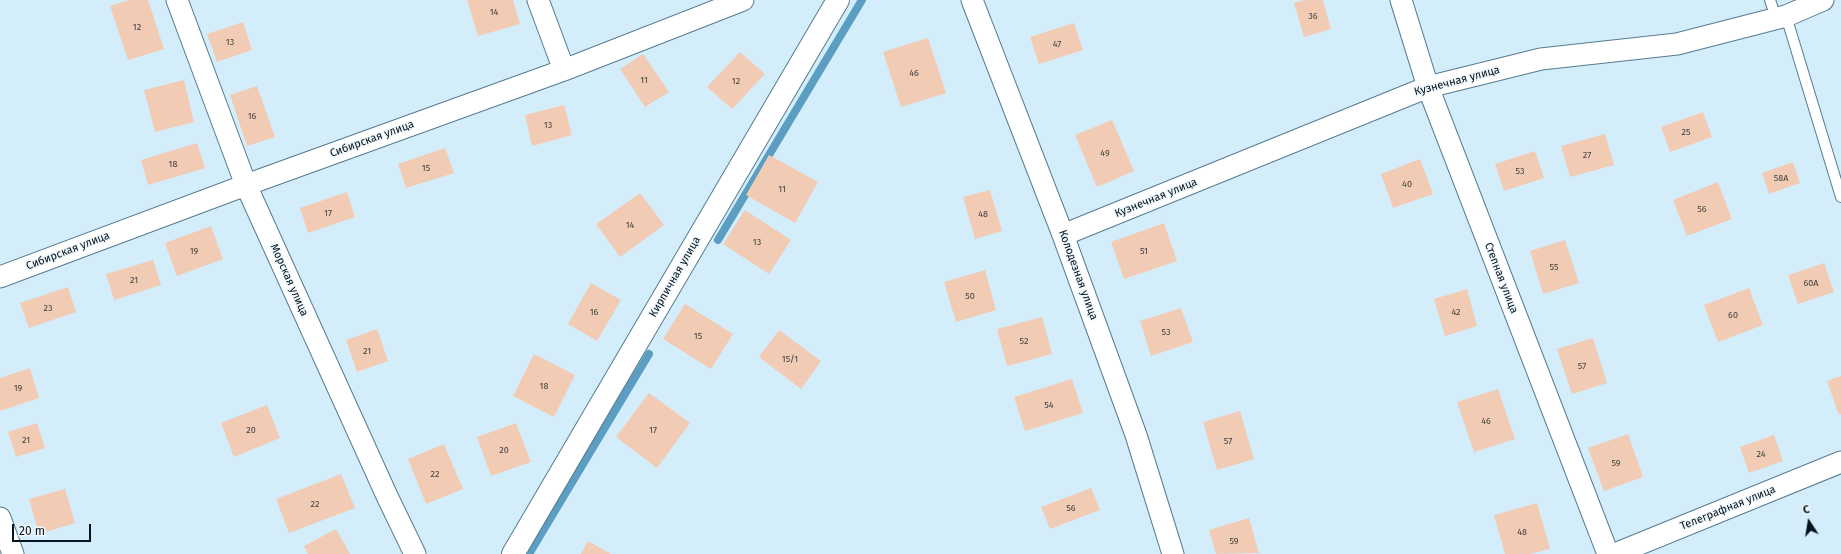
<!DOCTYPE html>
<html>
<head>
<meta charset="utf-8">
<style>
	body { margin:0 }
	#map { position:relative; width:1841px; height:554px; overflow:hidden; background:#d4edfb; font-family:"Fira Sans",sans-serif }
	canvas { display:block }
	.north { position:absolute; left:1789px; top:502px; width:40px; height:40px; -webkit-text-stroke:3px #eff7fc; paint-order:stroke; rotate:348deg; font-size:11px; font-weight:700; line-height:16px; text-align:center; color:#05141c }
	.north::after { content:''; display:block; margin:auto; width:14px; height:18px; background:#05141c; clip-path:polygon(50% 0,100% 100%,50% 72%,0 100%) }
	.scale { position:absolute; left:12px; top:524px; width:79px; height:18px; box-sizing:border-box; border:2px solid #05141c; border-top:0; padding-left:5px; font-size:12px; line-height:14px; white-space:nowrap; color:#05141c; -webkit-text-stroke:3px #eff7fc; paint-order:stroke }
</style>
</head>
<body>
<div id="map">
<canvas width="1841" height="554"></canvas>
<div class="north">С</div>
<div class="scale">20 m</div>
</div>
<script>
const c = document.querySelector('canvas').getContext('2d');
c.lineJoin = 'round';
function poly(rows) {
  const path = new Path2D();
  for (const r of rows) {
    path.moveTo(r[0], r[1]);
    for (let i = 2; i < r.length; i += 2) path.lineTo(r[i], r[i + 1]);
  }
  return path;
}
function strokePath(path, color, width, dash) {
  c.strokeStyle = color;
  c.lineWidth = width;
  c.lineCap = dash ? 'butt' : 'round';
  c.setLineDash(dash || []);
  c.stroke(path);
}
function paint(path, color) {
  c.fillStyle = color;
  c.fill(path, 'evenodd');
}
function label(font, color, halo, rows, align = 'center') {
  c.font = font + ' "Fira Sans",sans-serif';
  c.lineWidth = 3;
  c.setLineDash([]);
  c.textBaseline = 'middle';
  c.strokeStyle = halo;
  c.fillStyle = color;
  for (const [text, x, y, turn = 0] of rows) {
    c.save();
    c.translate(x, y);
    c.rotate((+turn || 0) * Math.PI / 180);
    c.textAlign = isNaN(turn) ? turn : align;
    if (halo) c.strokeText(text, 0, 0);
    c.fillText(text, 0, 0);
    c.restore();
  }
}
strokePath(poly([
	[718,240,862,0],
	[529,554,649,354]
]), '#5b9ec1', 8);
paint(poly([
	[129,0,148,0,164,49,128,60,110,6],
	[467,0,513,0,520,24,478,36],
	[1304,0,1323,0,1331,29,1304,37,1294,3],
	[243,22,252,50,217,62,207,34],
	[1074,23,1083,50,1039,64,1030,37],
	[928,38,946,93,901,107,883,52],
	[740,52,765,74,732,109,707,87],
	[643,54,669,92,645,107,620,69],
	[184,80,194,122,155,132,144,90],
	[257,86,275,137,247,146,230,95],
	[564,105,572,135,532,146,525,115],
	[1703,112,1712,137,1670,152,1661,127],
	[1112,120,1134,171,1097,187,1075,135],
	[1605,134,1614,165,1570,177,1561,146],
	[197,143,205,168,148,185,141,160],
	[445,148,454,173,406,188,398,164],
	[1535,151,1544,178,1504,191,1495,164],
	[769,155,818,182,795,223,746,195],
	[1420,159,1433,194,1393,208,1381,174],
	[1793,162,1800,183,1769,194,1762,173],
	[1718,182,1732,219,1687,236,1673,200],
	[990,190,1002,231,975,239,963,197],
	[347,192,355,217,308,233,300,208],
	[640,193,664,225,620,257,596,224],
	[745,210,791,240,769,274,723,244],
	[1164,223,1177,261,1124,279,1111,242],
	[211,226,223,259,177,276,165,243],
	[1565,240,1579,283,1543,294,1530,251],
	[153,260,161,285,114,300,106,274],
	[1824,263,1834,292,1798,304,1788,275],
	[985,270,996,310,956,322,944,282],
	[591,283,621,300,597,341,568,324],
	[68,287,76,312,29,328,20,303],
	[1749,288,1763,325,1718,342,1704,305],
	[1467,289,1477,326,1445,336,1434,299],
	[685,304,733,334,711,369,663,339],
	[1181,308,1193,342,1151,356,1140,321],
	[1042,317,1052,354,1007,366,997,329],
	[377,329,388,361,357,372,346,340],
	[779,330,821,361,801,389,759,357],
	[1593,338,1607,383,1572,394,1557,349],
	[534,354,575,375,554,417,513,396],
	[30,368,39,398,0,411,0,378],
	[1841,376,1841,414,1839,415,1827,381],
	[1072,379,1083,413,1025,431,1014,397],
	[1498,389,1515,439,1474,452,1457,402],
	[649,393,690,423,657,468,616,437],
	[267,405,280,438,234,457,221,423],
	[1240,411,1254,459,1217,470,1203,422],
	[37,423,45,448,16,457,8,432],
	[516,423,531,462,491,476,477,437],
	[1628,434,1643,477,1604,491,1588,448],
	[1774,435,1783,461,1749,473,1740,447],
	[444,444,463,489,426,504,408,459],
	[341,474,355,508,289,533,276,499],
	[1091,488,1100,510,1050,529,1041,507],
	[65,489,75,523,39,534,29,499],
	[1537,503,1550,549,1530,554,1505,554,1494,515],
	[1249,518,1259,553,1216,554,1209,530],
	[336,529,350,554,308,554,304,546],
	[588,541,611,554,581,554]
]), '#f2cbb4');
const lane = poly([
	[1770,0,1776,18],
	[1786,16,1841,197]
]);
const street = poly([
	[177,0,246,185,387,496,415,554],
	[538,0,564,70],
	[972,0,1063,235,1136,435,1173,554],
	[1401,0,1428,87,1608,554],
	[1063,235,1428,87,1541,59,1677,44,1786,16,1823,0],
	[0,277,246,185,564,70,743,0],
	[0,518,13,554],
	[1615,554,1841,462]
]);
const secondary = poly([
	[513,554,838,0]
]);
strokePath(lane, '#557c90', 12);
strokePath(street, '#557c90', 23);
strokePath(secondary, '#557c90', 24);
strokePath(lane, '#fff', 10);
strokePath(street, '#fff', 21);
strokePath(secondary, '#fff', 22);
label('9px', '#404242', null, [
	["14",494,12],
	["36",1313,16],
	["12",137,27],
	["13",230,42],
	["47",1057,44],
	["46",914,73],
	["11",644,80],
	["12",736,81],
	["16",252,116],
	["13",548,125],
	["25",1686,132],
	["49",1105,153],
	["27",1587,155],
	["18",173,164],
	["15",426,168],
	["53",1520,171],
	["58А",1781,178],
	["40",1407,184],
	["11",782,189],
	["56",1702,209],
	["17",328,213],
	["48",983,214],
	["14",630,225],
	["13",757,242],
	["19",194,251],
	["51",1144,251],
	["55",1554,267],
	["21",134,280],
	["60А",1811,283],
	["50",970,296],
	["23",48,308],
	["16",594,312],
	["42",1456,312],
	["60",1733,315],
	["53",1166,332],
	["15",698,336],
	["52",1024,341],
	["21",367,351],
	["15/1",790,359],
	["57",1582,366],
	["18",544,386],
	["19",18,388],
	["54",1049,405],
	["46",1486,421],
	["20",251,430],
	["17",653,430],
	["21",26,440],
	["57",1228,441],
	["20",504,450],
	["24",1761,454],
	["59",1616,463],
	["22",435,474],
	["22",315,504],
	["56",1071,508],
	["48",1522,532],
	["59",1234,541]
]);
label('11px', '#05141c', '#eff7fc', [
	["Кузнечная улица",1457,81,-15],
	["Сибирская улица",372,139,-20],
	["Кузнечная улица",1156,198,-22],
	["Сибирская улица",68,251,-21],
	["Колодезная улица",1078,275,70],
	["Кирпичная улица",675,277,-60],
	["Степная улица",1501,278,69],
	["Морская улица",289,280,66],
	["Телеграфная улица",1728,508,-22]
]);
</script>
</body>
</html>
